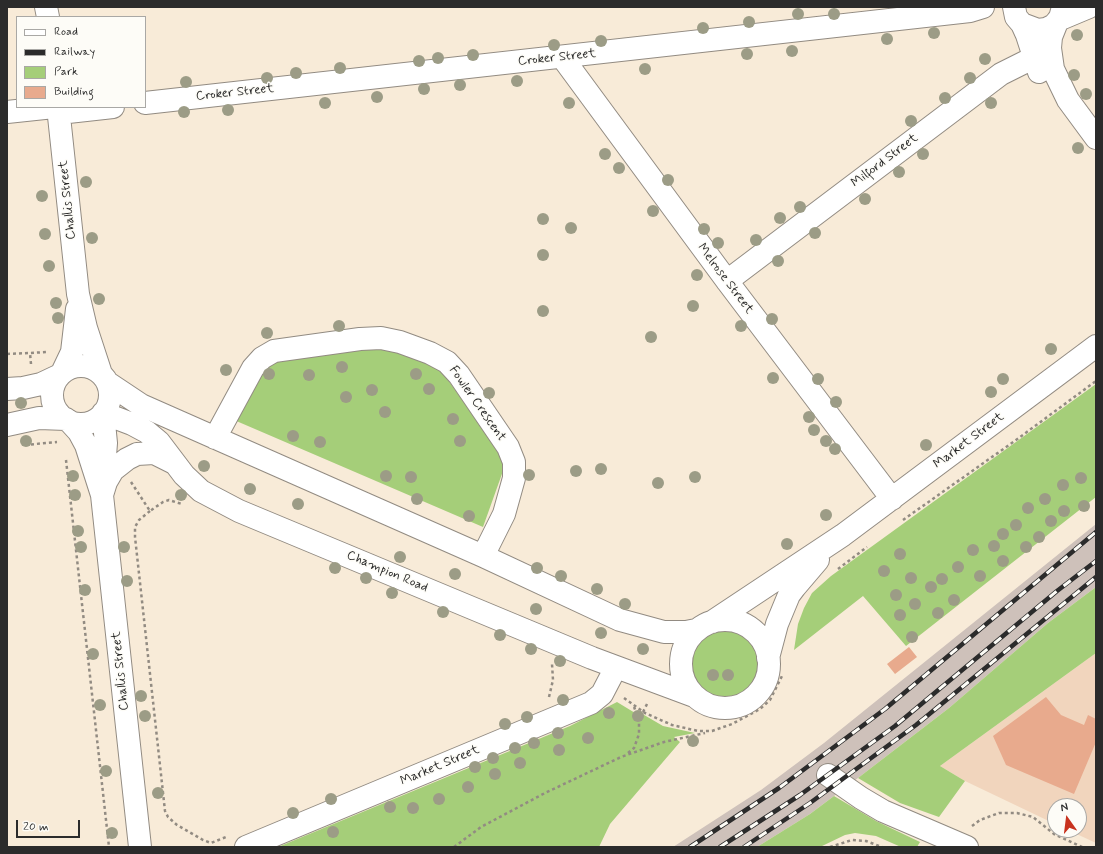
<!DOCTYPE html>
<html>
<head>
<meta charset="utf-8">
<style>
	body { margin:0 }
	#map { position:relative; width:1103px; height:854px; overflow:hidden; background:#f8ebd8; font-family:Mynerve,sans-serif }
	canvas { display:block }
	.frame { position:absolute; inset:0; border:8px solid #2b2b2b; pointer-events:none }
	.legend { position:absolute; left:16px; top:16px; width:130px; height:92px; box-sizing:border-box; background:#fdfcf7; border:1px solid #a9a8a5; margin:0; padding:5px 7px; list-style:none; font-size:12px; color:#2b2b2b }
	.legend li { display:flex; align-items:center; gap:8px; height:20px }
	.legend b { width:20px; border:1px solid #a9a8a5 }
	.north { position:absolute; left:1047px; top:798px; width:40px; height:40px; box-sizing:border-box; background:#fdfcf7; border:1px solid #a9a8a5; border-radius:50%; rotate:346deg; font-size:11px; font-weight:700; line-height:16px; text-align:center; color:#2b2b2b }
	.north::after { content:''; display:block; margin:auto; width:14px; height:18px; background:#c8321e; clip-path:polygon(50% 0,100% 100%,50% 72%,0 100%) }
	.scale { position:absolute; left:16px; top:820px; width:64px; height:18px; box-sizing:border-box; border:2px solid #2b2b2b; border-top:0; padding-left:5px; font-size:12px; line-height:14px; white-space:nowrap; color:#2b2b2b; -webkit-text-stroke:3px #fdfcf7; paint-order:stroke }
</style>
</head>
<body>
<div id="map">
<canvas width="1103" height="854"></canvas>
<div class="frame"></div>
<ul class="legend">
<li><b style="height:5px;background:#fff"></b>Road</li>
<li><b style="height:5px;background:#2b2b2b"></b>Railway</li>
<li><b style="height:11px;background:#a5ce79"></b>Park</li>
<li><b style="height:11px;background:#e8aa8d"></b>Building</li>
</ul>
<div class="north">N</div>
<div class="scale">20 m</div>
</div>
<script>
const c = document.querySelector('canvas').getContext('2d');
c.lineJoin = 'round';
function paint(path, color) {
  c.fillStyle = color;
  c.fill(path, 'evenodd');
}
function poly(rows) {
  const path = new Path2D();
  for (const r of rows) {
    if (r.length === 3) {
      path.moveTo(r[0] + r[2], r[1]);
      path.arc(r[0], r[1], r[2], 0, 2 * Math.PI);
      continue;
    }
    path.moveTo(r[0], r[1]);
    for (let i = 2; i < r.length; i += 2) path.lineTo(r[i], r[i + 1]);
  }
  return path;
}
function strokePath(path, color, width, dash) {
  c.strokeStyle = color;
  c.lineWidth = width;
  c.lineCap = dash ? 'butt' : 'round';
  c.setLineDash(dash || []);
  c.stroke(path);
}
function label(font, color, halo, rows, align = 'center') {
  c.font = font + ' Mynerve,sans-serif';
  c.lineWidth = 3;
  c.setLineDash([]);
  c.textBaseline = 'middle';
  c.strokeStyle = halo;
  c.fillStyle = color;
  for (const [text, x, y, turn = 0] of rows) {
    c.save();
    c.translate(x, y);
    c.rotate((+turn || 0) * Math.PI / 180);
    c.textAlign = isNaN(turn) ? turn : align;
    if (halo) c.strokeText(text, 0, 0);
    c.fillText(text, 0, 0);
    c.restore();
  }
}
paint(poly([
	[1096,653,1096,843,1068,830,1079,830,1079,806,1055,806,1055,824,965,781,940,766]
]), '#f1d5bd');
paint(poly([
	[1096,524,1096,587,1048,623,949,708,858,778,810,814,757,847,673,847,761,790,824,743]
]), '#cec1ba');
paint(poly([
	[387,345,441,370,502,456,503,471,483,527,234,420,266,362],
	[1096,384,1096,497,906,646,863,596,794,650,798,624,804,608,812,593,831,576],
	[1096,587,1096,653,940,766,965,781,939,817,900,803,858,778,949,708,1048,623],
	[724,664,34],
	[617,702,640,716,639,712,663,726,695,733,674,737,680,742,610,824,599,847,278,847,570,726],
	[834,796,876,821,920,842,917,847,901,847,876,836,855,833,845,835,820,847,757,847,810,814]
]), '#a5ce79');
paint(poly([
	[909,647,917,657,895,674,887,664],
	[1046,697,1061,715,1084,725,1088,715,1096,719,1096,742,1074,794,1006,765,993,736]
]), '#e8aa8d');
const minor = poly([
	[46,7,48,17],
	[1014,7,1016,17,1022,24,1038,30,1046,29,1054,25,1060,18,1063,7],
	[1058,20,1089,7],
	[1057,22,1051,37,1050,48,1053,69,1068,100,1096,138],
	[1022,24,1027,35,1039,72],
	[562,57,727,281,892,499],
	[145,103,970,11,983,7],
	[58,107,78,294,86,328,101,374],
	[7,112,54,107],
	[59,113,113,107],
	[727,281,1001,74,1027,61,1050,56],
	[81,395,29],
	[62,373,72,352,77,309],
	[108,383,141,405,483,556,620,620,664,632,686,632,696,630],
	[7,389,23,388,41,384,60,375],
	[103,413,132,424,147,432,159,442,184,475,201,491,239,511,592,658,694,696],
	[103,413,106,443,103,482],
	[69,421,79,432,86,445,102,495,140,847],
	[7,425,39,418,66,419],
	[215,438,253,368,262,358,274,351,360,339,381,338,400,342,430,353,447,362,459,375,508,447,514,462,514,478,504,514,483,556],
	[102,495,106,482,113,470,127,459,137,454,154,453,174,463],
	[725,664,44],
	[712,622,843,535,1096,346],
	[768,658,777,624,789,595,795,587,818,560],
	[828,775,861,798,883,811,967,847],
	[246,847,591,703,602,694,616,667]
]);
strokePath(minor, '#928b82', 24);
strokePath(poly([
	[7,354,30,353],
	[31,364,30,353,48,352],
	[25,445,57,442],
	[66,460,109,847],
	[131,482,150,511,163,502,169,500,182,504],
	[150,511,139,520,135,527,135,537,165,811,168,817,177,825,203,840,211,843,226,837],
	[903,520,1016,440,1096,381],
	[838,569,867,547],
	[549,697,553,680,552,664],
	[624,698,645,713,672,725,698,731,712,731,732,724,760,709,770,700,783,674],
	[643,712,648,702],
	[628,753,634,748,639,734,639,719,634,707],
	[972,826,980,820,999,813,1017,813,1033,817,1054,834,1082,847],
	[454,847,481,827,545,793,621,757,664,742,705,733],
	[830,847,852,840,866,841,882,847]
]), '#928b82', 2.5, [3, 3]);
strokePath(minor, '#fff', 22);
const rail = poly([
	[690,847,779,788,885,709,1096,532],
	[720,847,800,795,895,726,1057,591,1096,561],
	[744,847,810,803,916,725,1096,577]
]);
strokePath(rail, '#2b2b2b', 4.5);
strokePath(rail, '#fdfcf7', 3, [9]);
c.fillStyle = '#9c9c86';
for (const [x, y] of [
	[798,14],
	[834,14],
	[749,22],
	[703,28],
	[934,33],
	[1077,35],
	[887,39],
	[601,41],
	[554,45],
	[792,51],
	[747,54],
	[473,55],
	[438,58],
	[985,59],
	[419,61],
	[340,68],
	[645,69],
	[296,73],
	[1074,75],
	[267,78],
	[970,78],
	[517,81],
	[186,82],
	[460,85],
	[424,89],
	[1086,94],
	[377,97],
	[945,98],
	[325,103],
	[569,103],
	[991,103],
	[228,110],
	[184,112],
	[911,121],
	[1078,148],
	[605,154],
	[923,154],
	[619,168],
	[899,172],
	[668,180],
	[86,182],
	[42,196],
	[865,199],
	[800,207],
	[653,211],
	[780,218],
	[543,219],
	[571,228],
	[704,229],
	[815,233],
	[45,234],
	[92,238],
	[756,240],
	[718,243],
	[543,255],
	[778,261],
	[49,266],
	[697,275],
	[99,299],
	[56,303],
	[693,306],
	[543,311],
	[58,318],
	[772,319],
	[339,326],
	[741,326],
	[267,333],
	[651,337],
	[1051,349],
	[342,367],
	[226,370],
	[269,374],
	[416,374],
	[309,375],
	[773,378],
	[818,379],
	[1003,379],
	[429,389],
	[372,390],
	[991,392],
	[489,393],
	[346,397],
	[836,402],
	[21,403],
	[385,412],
	[809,417],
	[453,419],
	[814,430],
	[293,436],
	[26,441],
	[460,441],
	[826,441],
	[320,442],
	[926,445],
	[835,449],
	[204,466],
	[601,469],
	[576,471],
	[529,475],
	[73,476],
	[386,476],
	[411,477],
	[695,477],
	[1081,478],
	[658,483],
	[1063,485],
	[250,489],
	[75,495],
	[181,495],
	[417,499],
	[1045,499],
	[298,504],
	[1084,506],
	[1028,508],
	[1064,511],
	[826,515],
	[469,516],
	[1051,521],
	[1016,525],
	[78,531],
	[1003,534],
	[1039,537],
	[787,544],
	[994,546],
	[81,547],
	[124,547],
	[1026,547],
	[973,550],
	[900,554],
	[400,557],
	[1003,561],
	[958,567],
	[335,568],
	[537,568],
	[884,571],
	[455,574],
	[561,576],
	[980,576],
	[366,578],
	[911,578],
	[942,579],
	[127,581],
	[931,587],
	[597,589],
	[85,590],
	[392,593],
	[896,595],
	[954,600],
	[625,604],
	[915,604],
	[536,609],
	[443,612],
	[938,613],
	[900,615],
	[601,633],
	[500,635],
	[912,637],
	[531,649],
	[643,649],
	[93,654],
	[560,661],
	[713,675],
	[728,675],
	[141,696],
	[563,700],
	[100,705],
	[609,713],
	[145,716],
	[638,716],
	[527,717],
	[505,724],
	[558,733],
	[588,738],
	[693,741],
	[534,743],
	[515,748],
	[559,750],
	[493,758],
	[520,763],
	[475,767],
	[106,771],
	[495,774],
	[468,787],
	[158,793],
	[331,799],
	[439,799],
	[390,807],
	[413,808],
	[293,813],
	[333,832],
	[112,833]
]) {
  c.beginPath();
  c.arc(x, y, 6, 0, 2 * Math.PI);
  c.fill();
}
label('13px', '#2b2b2b', '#fdfcf7', [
	["Croker Street",557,58,-6],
	["Croker Street",235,93,-6],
	["Milford Street",885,161,-37],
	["Challis Street",68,200,-96],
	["Melrose Street",725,279,53],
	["Fowler Crescent",477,404,55],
	["Market Street",969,441,-37],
	["Champion Road",387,572,23],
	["Challis Street",121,671,-96],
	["Market Street",440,766,-23]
]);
</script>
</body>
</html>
